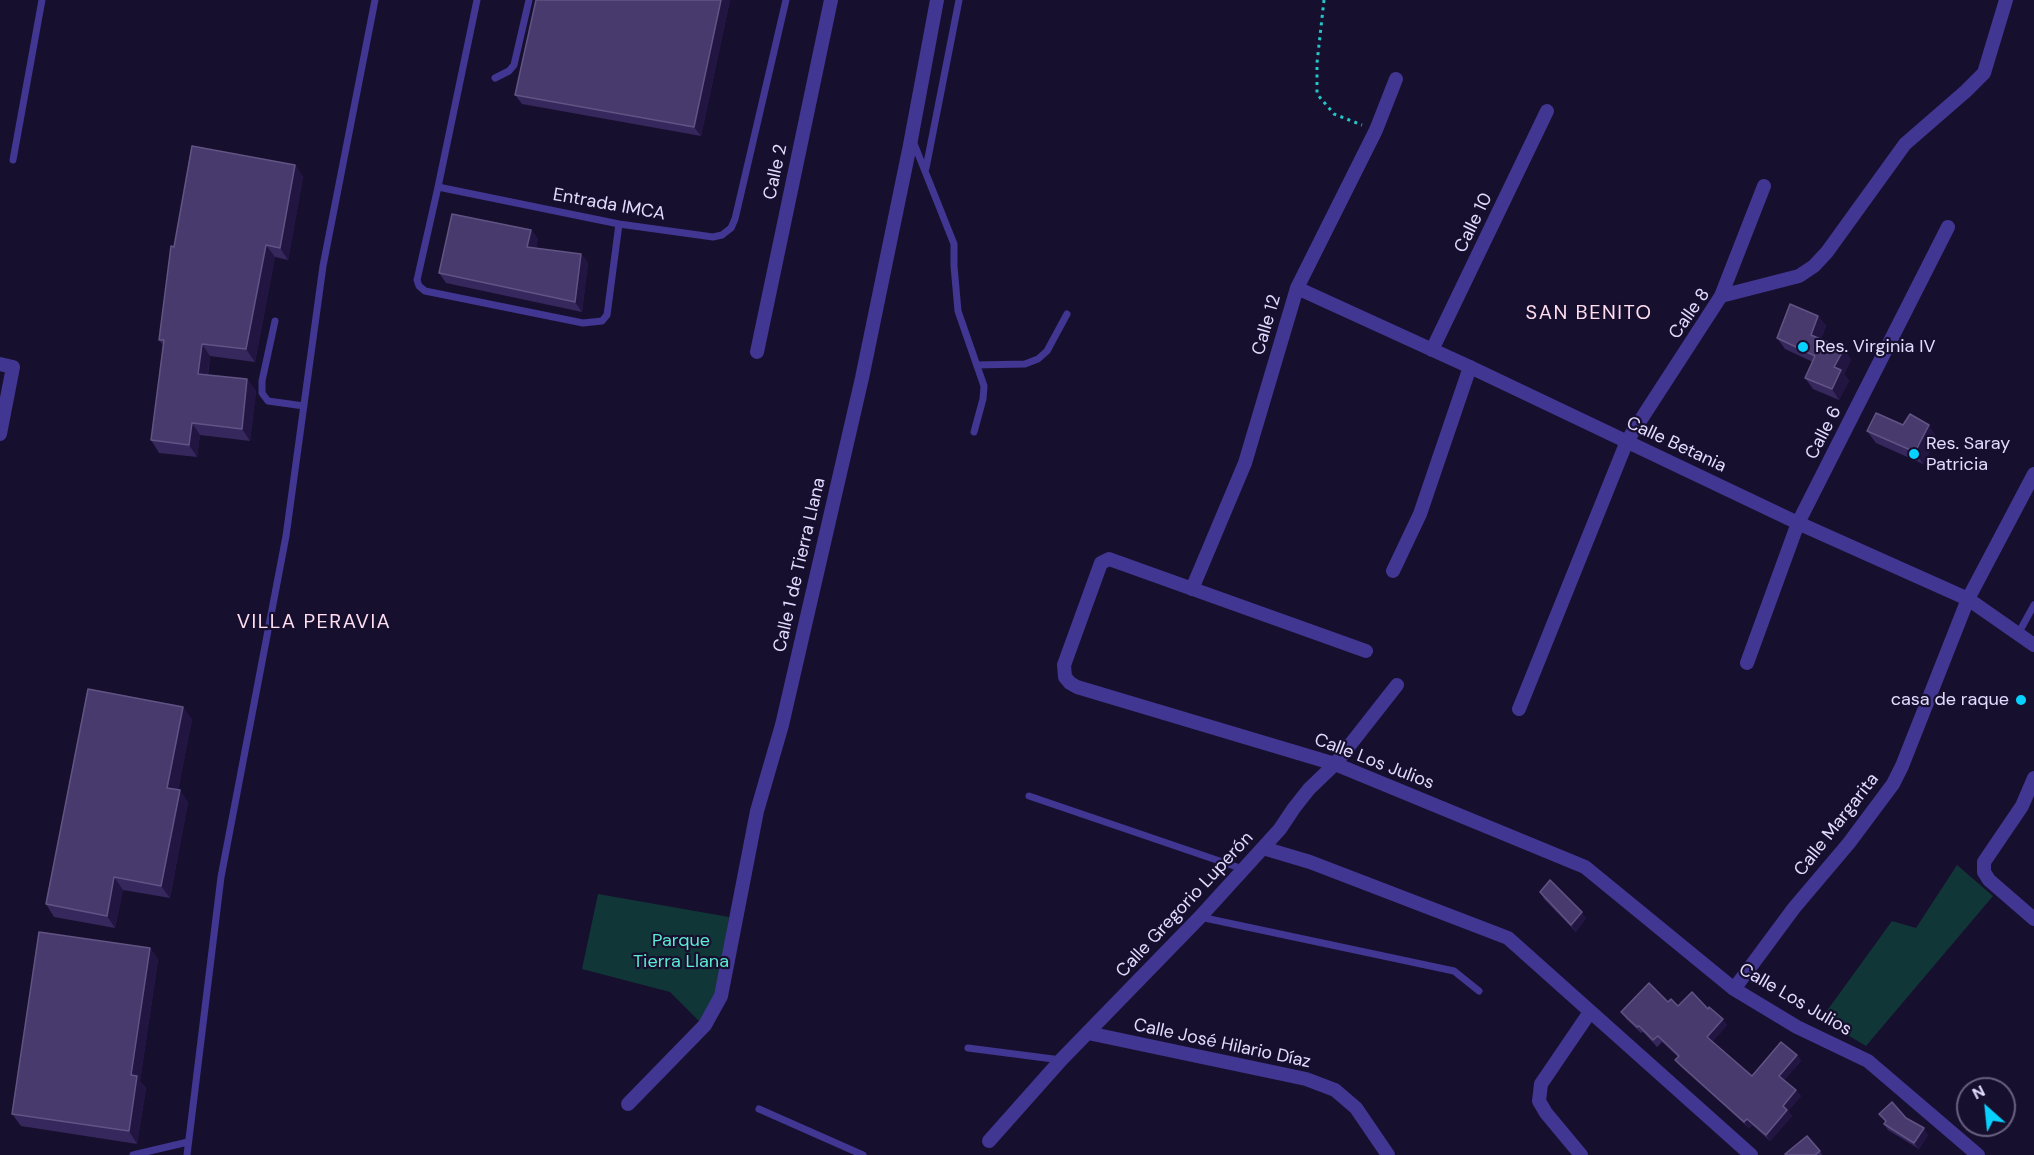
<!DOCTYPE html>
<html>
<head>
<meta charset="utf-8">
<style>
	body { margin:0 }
	#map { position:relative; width:2034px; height:1155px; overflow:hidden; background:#170f2e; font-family:"DM Sans",sans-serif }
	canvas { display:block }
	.north { position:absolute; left:1956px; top:1077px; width:60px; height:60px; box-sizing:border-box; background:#170f2e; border:2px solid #696182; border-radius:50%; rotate:333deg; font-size:16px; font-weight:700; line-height:24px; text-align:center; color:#e3dcff }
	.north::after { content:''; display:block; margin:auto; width:21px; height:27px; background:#08d1ff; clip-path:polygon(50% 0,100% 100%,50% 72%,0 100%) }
</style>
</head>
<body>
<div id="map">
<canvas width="2034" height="1155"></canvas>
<div class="north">N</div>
</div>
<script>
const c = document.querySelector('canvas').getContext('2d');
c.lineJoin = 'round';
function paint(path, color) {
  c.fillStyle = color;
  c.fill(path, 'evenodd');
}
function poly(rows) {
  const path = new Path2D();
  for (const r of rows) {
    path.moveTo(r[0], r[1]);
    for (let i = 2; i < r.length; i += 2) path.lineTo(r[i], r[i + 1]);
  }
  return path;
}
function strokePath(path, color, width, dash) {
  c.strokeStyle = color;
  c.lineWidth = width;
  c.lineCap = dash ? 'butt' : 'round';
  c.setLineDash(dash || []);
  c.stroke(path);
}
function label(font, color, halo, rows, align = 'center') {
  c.font = font + ' "DM Sans",sans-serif';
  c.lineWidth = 4.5;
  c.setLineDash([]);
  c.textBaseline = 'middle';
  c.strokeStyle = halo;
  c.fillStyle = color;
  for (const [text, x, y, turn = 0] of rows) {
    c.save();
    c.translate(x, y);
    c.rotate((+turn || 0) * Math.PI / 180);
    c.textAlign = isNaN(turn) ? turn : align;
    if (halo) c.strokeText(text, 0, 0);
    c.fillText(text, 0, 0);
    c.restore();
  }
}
paint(poly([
	[1957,865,1993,896,1866,1046,1821,1019,1892,921,1916,928],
	[598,894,729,917,718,990,701,1023,670,992,582,969]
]), '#113638');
strokePath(poly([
	[1324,0,1317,63,1317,94,1334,114,1362,125]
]), '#25c6ca', 3, [3, 4.5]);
strokePath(poly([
	[477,0,438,187,619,224,713,237,722,235,731,228,735,219,786,0],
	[495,78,509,71,514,65,529,0],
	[913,141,954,244,954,266,958,311,984,386,983,399,974,432],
	[13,160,42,0],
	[926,168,959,0],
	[438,187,417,280,419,286,425,291,583,323,602,321,607,315,619,224],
	[275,321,262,381,262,393,268,401,304,406],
	[977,365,1025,364,1038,359,1047,351,1067,314],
	[2018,634,2034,605],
	[1029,796,1243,869],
	[1200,917,1454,971,1479,991],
	[968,1048,1061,1060],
	[759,1109,863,1155],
	[133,1155,188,1142],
	[187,1155,221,877,286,536,323,266,375,0]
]), '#413691', 7);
strokePath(poly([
	[1297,288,1470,367,1798,523,1968,599,2034,645],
	[1721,296,1764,186],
	[1432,350,1547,111],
	[757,352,831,0],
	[0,364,13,367,0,434],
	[1393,571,1420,514,1470,367],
	[1192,589,1245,463,1297,288,1376,130,1396,79],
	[1366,651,1109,559,1101,563,1064,665,1065,677,1070,683,1077,687,1335,764,1585,867,1734,989,1797,1027,1868,1061,1978,1155],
	[1747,663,1798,523,1948,227],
	[1519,709,1627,441,1721,296,1799,276,1814,266,1827,252,1905,144,1966,91,1984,73,2006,0],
	[2034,778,2022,806,1984,862,1984,872,1989,880,2034,919],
	[1263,848,1310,862,1508,938,1751,1155],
	[1734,989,1794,908,1849,843,1893,784,1902,766,1968,599,2034,474],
	[1088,1033,1306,1079,1335,1090,1356,1108,1388,1155],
	[628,1104,705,1025,721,996,757,811,782,725,862,378,910,145,937,0],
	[989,1141,1061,1060,1200,917,1280,829,1294,808,1309,789,1335,764,1397,685],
	[1581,1155,1546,1113,1539,1101,1541,1084,1590,1012]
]), '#413691', 14);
paint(poly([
	[730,0,701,136,522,104,515,95],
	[295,165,303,177,288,260,275,257,255,362,210,356,208,375,247,379,256,391,250,441,200,435,197,457,159,453,151,440,163,345,159,340,174,247],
	[531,230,538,239,536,248,581,254,588,263,582,312,446,283,439,273],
	[1818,316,1826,326,1821,339,1844,349,1851,360,1844,374,1849,381,1839,400,1813,389,1805,378,1813,362,1785,349,1777,338],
	[1903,425,1937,438,1923,464,1876,443,1867,431],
	[192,719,178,790,188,802,170,898,123,890,115,928,54,917,46,904],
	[1540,892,1586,918,1576,932,1544,899],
	[150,948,158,960,140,1081,146,1088,137,1144,21,1126,12,1114],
	[1668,1002,1678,1006,1708,1009,1727,1025,1712,1042,1752,1076,1797,1055,1801,1061,1784,1080,1801,1096,1788,1111,1792,1116,1770,1141,1752,1125,1749,1128,1680,1066,1675,1060,1678,1057,1662,1042,1657,1047,1643,1032,1641,1033,1626,1019,1621,1012],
	[1879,1114,1906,1118,1928,1135,1919,1149,1888,1130,1884,1124,1886,1122],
	[1820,1151,1822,1155,1786,1155]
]), '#36275c');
paint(poly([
	[721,0,730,0,701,136,694,127],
	[295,165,303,177,288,260,280,248],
	[531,230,538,239,534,256,527,247],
	[266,245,275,257,255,362,246,349],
	[581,254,588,263,582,312,575,302],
	[1818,316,1826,326,1818,346,1811,335],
	[202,344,210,356,206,386,198,374],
	[1844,349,1851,360,1844,374,1849,381,1839,400,1832,389,1834,367],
	[247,379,256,391,250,441,242,429],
	[192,423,200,435,197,457,189,445],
	[1929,425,1937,438,1923,464,1915,452],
	[183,707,192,719,176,800,167,788],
	[180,790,188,802,170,898,161,886],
	[114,877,123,890,115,928,107,916],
	[1582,912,1586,918,1576,932,1571,925],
	[150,948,158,960,140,1081,146,1088,137,1144,129,1131,131,1075],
	[1723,1019,1727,1025,1711,1043,1707,1037],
	[1797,1055,1801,1061,1783,1082,1779,1076],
	[1796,1090,1801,1096,1788,1111,1792,1116,1770,1141,1766,1135,1783,1106],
	[1747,1119,1752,1125,1749,1128,1744,1122],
	[1924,1128,1928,1135,1919,1149,1914,1143]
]), '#221542');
const building = poly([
	[536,0,721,0,694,127,515,95,536,0],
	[192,146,295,165,280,248,266,245,246,349,202,344,198,374,247,379,242,429,192,423,189,445,151,440,164,340,159,340,171,246,174,247,192,146],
	[452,214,531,230,527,247,581,254,575,302,439,273,452,214],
	[1790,304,1818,316,1811,335,1844,349,1834,367,1841,370,1832,389,1805,378,1815,356,1777,338,1790,304],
	[1876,413,1903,425,1910,414,1929,425,1915,452,1867,431,1876,413],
	[88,689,183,707,167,788,180,790,161,886,114,877,107,916,46,904,88,689],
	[1550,880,1582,912,1571,925,1540,892,1550,880],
	[39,932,150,948,131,1075,137,1076,129,1131,12,1114,39,932],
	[1649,983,1668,1002,1671,999,1678,1006,1692,992,1708,1009,1709,1007,1723,1019,1707,1037,1752,1076,1781,1042,1797,1055,1779,1076,1796,1090,1783,1106,1787,1110,1766,1135,1747,1119,1744,1122,1675,1060,1679,1056,1658,1036,1653,1040,1639,1026,1637,1027,1621,1012,1649,983],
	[1892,1102,1906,1118,1924,1128,1914,1143,1884,1124,1886,1121,1879,1114,1892,1102],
	[1807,1136,1820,1151,1815,1155,1786,1155,1785,1154,1807,1136]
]);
paint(building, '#493a6e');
strokePath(building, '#615484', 1.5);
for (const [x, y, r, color] of [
	[1803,347,6,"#08d1ff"],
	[1914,454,6,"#08d1ff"],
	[2021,700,6,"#08d1ff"]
]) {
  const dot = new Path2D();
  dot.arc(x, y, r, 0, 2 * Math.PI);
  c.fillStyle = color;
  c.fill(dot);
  strokePath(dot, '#170f2e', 2);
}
label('18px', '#e3dcff', '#170f2e', [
	["Calle 2",776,172,-78],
	["Entrada IMCA",609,205,10],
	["Calle 10",1474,223,-64],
	["Calle 8",1690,314,-55],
	["Calle 12",1267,325,-74],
	["Calle 6",1824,433,-63],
	["Calle Betania",1676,445,25],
	["Calle 1 de Tierra Llana",800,565,-77],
	["Calle Los Julios",1374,762,21],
	["Calle Margarita",1837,825,-52],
	["Calle Gregorio Luperón",1185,905,-47],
	["Calle Los Julios",1795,1000,30],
	["Calle José Hilario Díaz",1222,1044,12]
]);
label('18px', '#e3dcff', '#170f2e', [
	["Res. Virginia IV",1815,347],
	["Res. Saray",1926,444],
	["Patricia",1926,465],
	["casa de raque",2009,700,"right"]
], 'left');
label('18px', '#5becd4', '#170f2e', [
	["Parque",681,941],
	["Tierra Llana",681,962]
]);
c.letterSpacing = '1.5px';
label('20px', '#ffdef0', '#170f2e', [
	["SAN BENITO",1589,314],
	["VILLA PERAVIA",314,623]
]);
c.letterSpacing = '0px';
</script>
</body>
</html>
